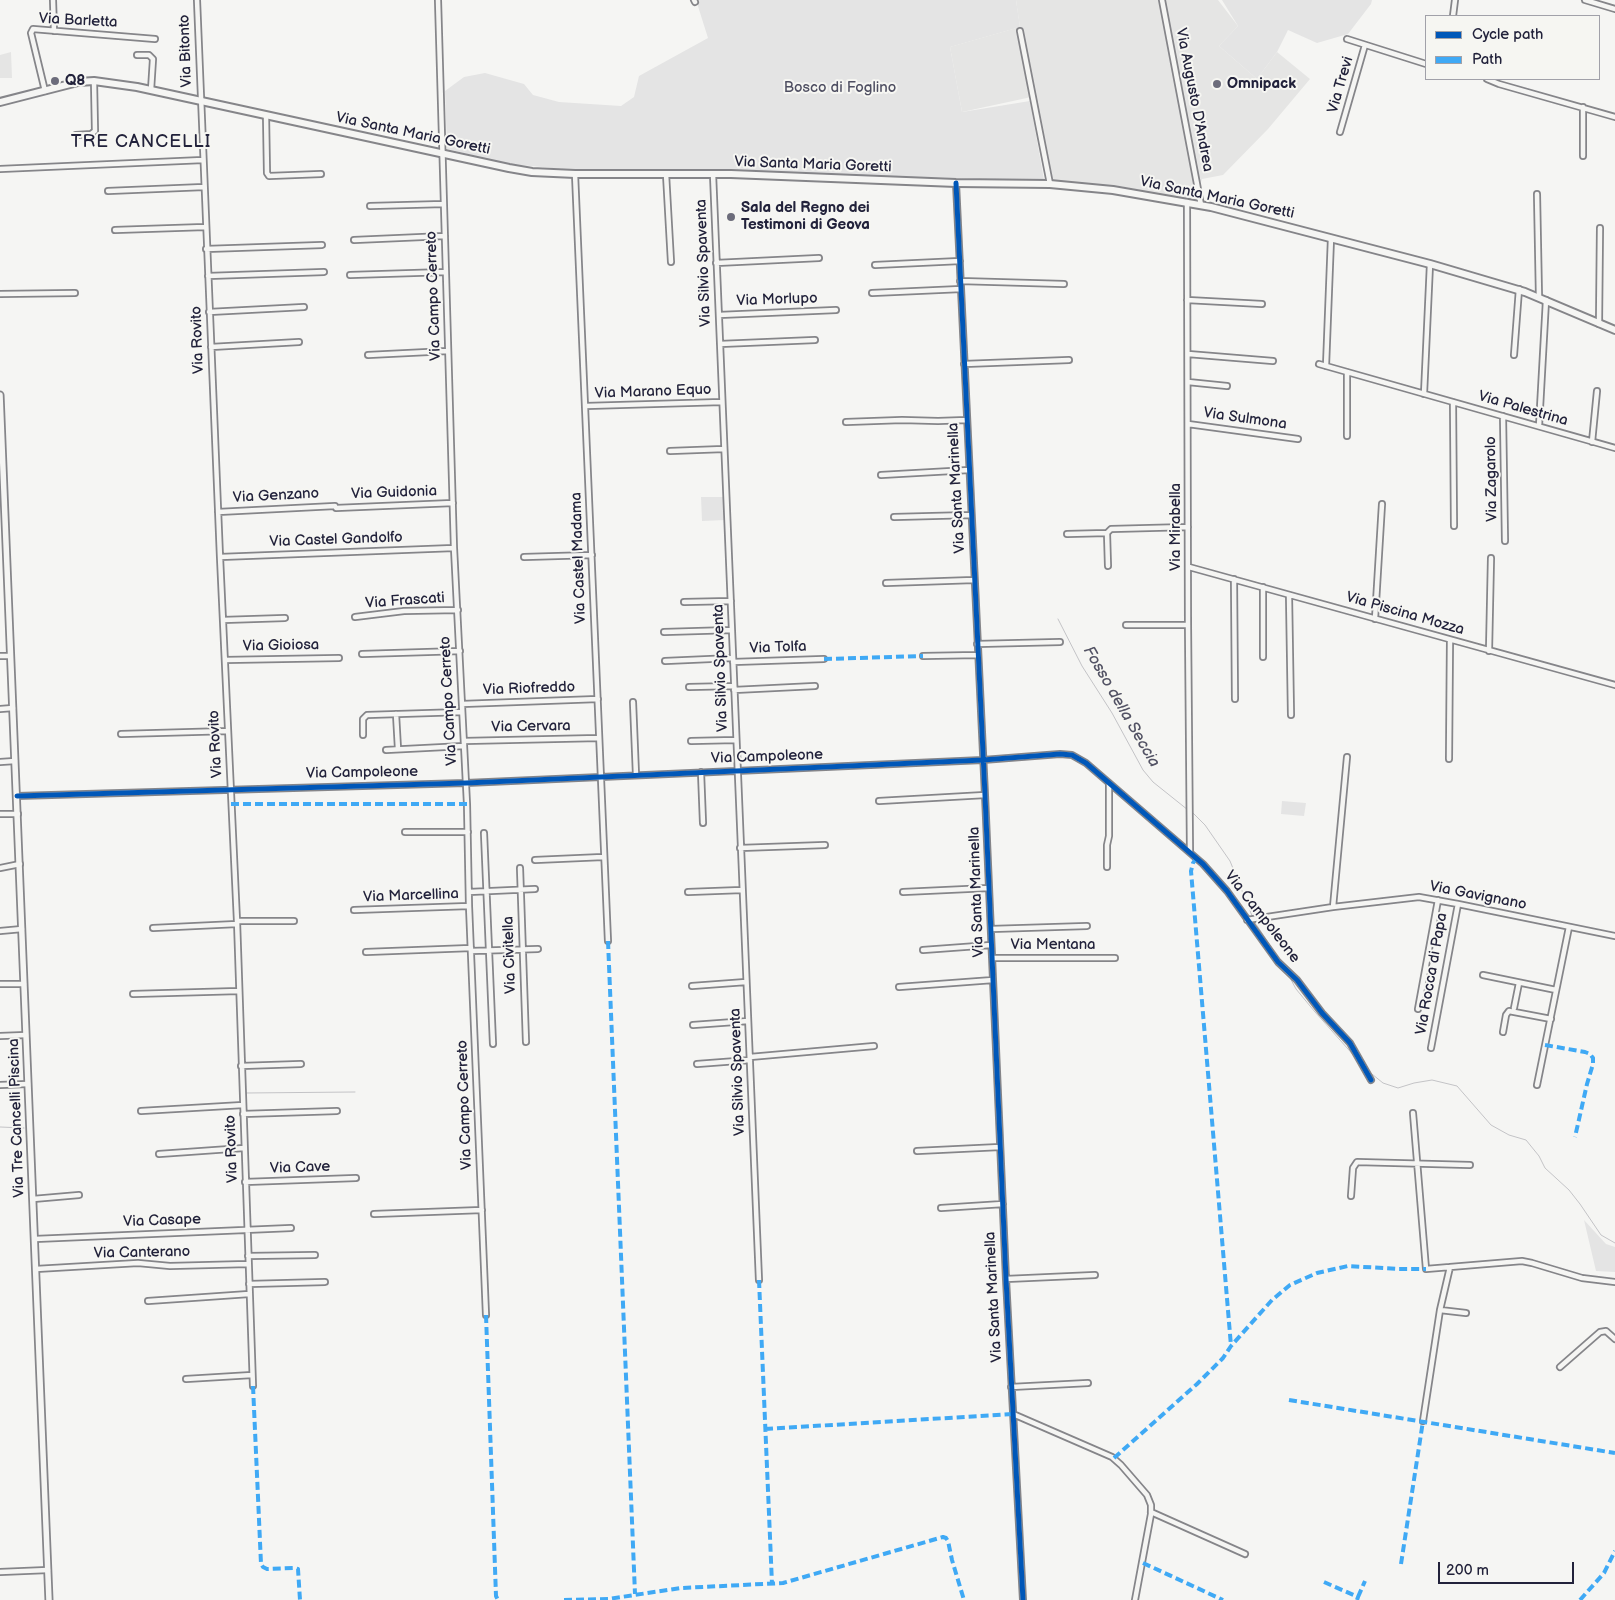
<!DOCTYPE html>
<html>
<head>
<meta charset="utf-8">
<style>
	body { margin:0 }
	#map { position:relative; width:1615px; height:1600px; overflow:hidden; background:#f5f5f3; font-family:"Balsamiq Sans",sans-serif }
	canvas { display:block }
	.legend { position:absolute; left:1425px; top:15px; width:175px; height:65px; box-sizing:border-box; background:#f6f6f2; border:1px solid #a1a1a9; margin:0; padding:6px 9px; list-style:none; font-size:15px; color:#22223b }
	.legend li { display:flex; align-items:center; gap:10px; height:25px }
	.legend b { width:25px; border:1px solid #a1a1a9 }
	.scale { position:absolute; left:1438px; top:1562px; width:136px; height:22px; box-sizing:border-box; border:2px solid #22223b; border-top:0; padding-left:6px; font-size:15px; line-height:18px; white-space:nowrap; color:#22223b; -webkit-text-stroke:4px #f6f6f2; paint-order:stroke }
</style>
</head>
<body>
<div id="map">
<canvas width="1615" height="1600"></canvas>
<ul class="legend">
<li><b style="height:6px;background:#0057b8"></b>Cycle path</li>
<li><b style="height:6px;background:#3fa9f5"></b>Path</li>
</ul>
<div class="scale">200 m</div>
</div>
<script>
const c = document.querySelector('canvas').getContext('2d');
c.lineJoin = 'round';
function paint(path, color) {
  c.fillStyle = color;
  c.fill(path, 'evenodd');
}
function poly(rows) {
  const path = new Path2D();
  for (const r of rows) {
    path.moveTo(r[0], r[1]);
    for (let i = 2; i < r.length; i += 2) path.lineTo(r[i], r[i + 1]);
  }
  return path;
}
function strokePath(path, color, width, dash) {
  c.strokeStyle = color;
  c.lineWidth = width;
  c.lineCap = dash ? 'butt' : 'round';
  c.setLineDash(dash || []);
  c.stroke(path);
}
function label(font, color, halo, rows, align = 'center') {
  c.font = font + ' "Balsamiq Sans",sans-serif';
  c.lineWidth = 4;
  c.setLineDash([]);
  c.textBaseline = 'middle';
  c.strokeStyle = halo;
  c.fillStyle = color;
  for (const [text, x, y, turn = 0] of rows) {
    c.save();
    c.translate(x, y);
    c.rotate((+turn || 0) * Math.PI / 180);
    c.textAlign = isNaN(turn) ? turn : align;
    if (halo) c.strokeText(text, 0, 0);
    c.fillText(text, 0, 0);
    c.restore();
  }
}
paint(poly([
	[1016,0,1218,0,1238,26,1219,46,1257,79,1277,52,1310,79,1268,129,1223,175,1202,179,1195,201,1119,186,1053,181,1036,96,962,112,950,47,1020,27],
	[11,52,12,78,0,78,0,55]
]), '#e5e5e4');
paint(poly([
	[696,0,1016,0,1020,27,950,47,962,112,1030,101,1044,180,574,170,509,164,447,149,445,91,464,77,485,73,524,84,533,95,559,102,621,106,634,97,639,76,708,38],
	[1222,0,1372,0,1371,4,1348,34,1317,43,1288,30,1277,52,1257,79,1219,46,1238,26],
	[701,497,724,497,725,520,702,521],
	[1282,801,1306,803,1304,816,1281,814],
	[1584,1220,1606,1244,1615,1247,1615,1272,1596,1271]
]), '#e4e4e4');
strokePath(poly([
	[1058,619,1082,666,1112,713,1143,770,1153,782,1188,810],
	[1192,812,1205,825,1230,861,1253,918],
	[1254,921,1281,962],
	[1288,974,1296,989,1315,1012,1356,1058],
	[1367,1070,1383,1083,1398,1088,1414,1083,1432,1080,1457,1086,1491,1125,1509,1135,1526,1140,1539,1156,1545,1168,1569,1190,1580,1204,1601,1235,1615,1243],
	[246,1093,355,1092],
	[0,1127,24,1128]
]), '#c3c3c6', 1);
const minor = poly([
	[53,0,54,31],
	[197,0,220,557,237,921,253,1386],
	[438,0,454,548,467,804,469,906,486,1315],
	[694,0,695,2],
	[1162,0,1201,205],
	[1585,0,1615,9],
	[1453,16,1455,0],
	[1020,31,1050,184],
	[1347,39,1426,64],
	[137,55,149,55,153,59,151,90],
	[1487,79,1499,84,1615,117],
	[45,91,31,33,33,29,155,39],
	[1583,107,1583,156],
	[266,115,267,173,269,176,321,174],
	[1340,132,1365,45],
	[76,135,91,134,95,131,94,81],
	[0,169,203,160],
	[575,174,608,941],
	[666,174,671,262],
	[713,174,759,1280],
	[956,183,985,795,1006,1279,1023,1600],
	[108,191,204,187],
	[1537,194,1539,297],
	[1187,202,1188,625,1190,851],
	[370,206,444,204],
	[115,230,205,227],
	[354,240,445,236],
	[206,249,322,245],
	[716,263,819,258],
	[875,265,960,261],
	[350,275,446,272],
	[208,276,324,272],
	[960,281,1064,284],
	[872,293,961,289],
	[0,294,75,293],
	[1187,300,1262,304],
	[209,312,304,307],
	[719,315,836,310],
	[1599,324,1600,228],
	[720,344,815,340],
	[211,347,299,342],
	[1188,354,1273,361],
	[368,355,448,351],
	[1514,355,1519,289],
	[964,364,1069,360],
	[1319,364,1615,448],
	[1326,366,1331,238],
	[1347,372,1347,436],
	[1188,382,1227,386],
	[1424,394,1430,264],
	[1453,402,1454,526],
	[586,406,722,402],
	[1503,416,1505,541],
	[846,422,902,420,938,421,967,420],
	[1188,424,1298,439],
	[1539,426,1546,300],
	[1592,442,1597,391],
	[670,451,724,449],
	[881,475,969,470],
	[336,508,453,503],
	[218,512,335,506],
	[894,517,971,515],
	[1107,533,1108,566],
	[1067,534,1107,533,1111,529,1188,527],
	[220,557,454,548],
	[524,557,592,555],
	[1189,567,1615,685],
	[1234,579,1235,699],
	[886,583,974,580],
	[1263,587,1263,657],
	[1289,595,1291,715],
	[684,602,731,601],
	[355,617,404,611,458,610],
	[1375,619,1382,504],
	[223,620,285,618],
	[1126,625,1188,625],
	[664,632,732,630],
	[977,644,1060,642],
	[1489,651,1491,558],
	[362,654,460,651],
	[0,656,10,656],
	[923,656,978,655],
	[225,660,339,658],
	[665,661,733,658],
	[733,662,824,659],
	[689,687,734,686],
	[734,690,815,686],
	[633,702,636,775],
	[462,704,598,699],
	[0,709,13,708],
	[396,714,398,749],
	[121,734,228,731],
	[363,735,363,719,367,715,462,712],
	[464,741,599,738],
	[691,741,736,740],
	[386,750,464,746],
	[1449,759,1450,640],
	[0,762,15,761],
	[701,772,703,823],
	[17,796,466,783,983,760,1060,754,1072,755,1086,763,1203,864,1227,891,1278,962,1297,980,1322,1013,1350,1043,1371,1080],
	[879,801,985,795],
	[0,814,18,814],
	[405,832,468,832],
	[484,833,493,1044],
	[740,848,825,845],
	[535,860,603,857],
	[1107,867,1107,845,1109,836,1109,783],
	[0,868,20,864],
	[520,868,526,1042],
	[469,892,535,889],
	[688,892,742,890],
	[903,892,989,888],
	[1333,907,1347,757],
	[354,910,469,906],
	[1247,920,1333,907,1419,897,1458,904,1615,936],
	[237,921,294,921],
	[153,928,237,924],
	[991,929,1087,926],
	[0,931,22,929],
	[923,950,991,945],
	[471,951,538,949],
	[366,952,471,948],
	[992,958,1115,958],
	[1483,975,1556,990],
	[0,984,24,984],
	[692,986,746,982],
	[899,987,993,980],
	[133,994,239,991],
	[1514,1008,1519,983],
	[1418,1009,1438,900],
	[693,1025,748,1021],
	[1503,1032,1506,1015,1509,1011,1551,1019],
	[0,1036,26,1035],
	[1431,1048,1458,904],
	[750,1057,874,1046],
	[697,1064,750,1060],
	[241,1066,301,1064],
	[0,1085,28,1084],
	[1537,1085,1569,927],
	[141,1111,243,1105],
	[1413,1113,1426,1269,1522,1261,1532,1263,1582,1278,1615,1282],
	[243,1114,337,1111],
	[917,1151,1000,1147],
	[159,1154,244,1148],
	[245,1182,356,1178],
	[1351,1196,1353,1168,1357,1162,1470,1165],
	[33,1199,79,1195],
	[941,1208,1003,1204],
	[374,1214,482,1210],
	[35,1239,291,1228],
	[248,1256,315,1255],
	[36,1269,138,1263,170,1266,248,1264],
	[1006,1279,1095,1275],
	[249,1284,325,1282],
	[148,1301,249,1294],
	[1440,1310,1466,1313],
	[1560,1367,1600,1332,1606,1331,1615,1339],
	[186,1379,252,1375],
	[1011,1387,1088,1383],
	[1013,1414,1112,1457,1121,1465,1147,1495,1151,1505,1151,1514,1135,1600],
	[1423,1421,1440,1310,1450,1267],
	[1151,1512,1245,1554],
	[0,1572,48,1570]
]);
const tertiary = poly([
	[0,395,49,1600]
]);
const secondary = poly([
	[0,102,78,82,94,81,137,87,509,168,532,172,575,174,731,174,956,183,1050,184,1113,190,1211,207,1430,264,1525,292,1615,330]
]);
strokePath(minor, '#858589', 8);
strokePath(tertiary, '#858589', 9);
strokePath(secondary, '#858589', 10);
strokePath(minor, '#f5f5f3', 4.5);
strokePath(tertiary, '#f5f5f3', 5.5);
strokePath(secondary, '#f5f5f3', 6);
strokePath(poly([
	[824,659,923,656],
	[231,804,467,804],
	[1197,857,1193,863,1191,871,1231,1346],
	[608,941,635,1594],
	[1545,1045,1585,1052,1590,1054,1593,1058,1593,1064,1587,1084,1575,1137],
	[759,1280,772,1584],
	[486,1315,496,1596,498,1600],
	[253,1386,261,1564,263,1567,267,1569,295,1568,298,1569,300,1600],
	[1289,1400,1615,1453],
	[765,1429,1013,1414],
	[1114,1458,1197,1384,1223,1358,1231,1346,1272,1300,1290,1285,1317,1273,1348,1266,1399,1269,1426,1269],
	[1143,1563,1223,1600],
	[1401,1564,1423,1421],
	[1324,1582,1358,1597,1357,1600],
	[1358,1597,1365,1581],
	[564,1600,608,1599,681,1588,783,1583,943,1537,946,1538,948,1541,952,1560,964,1600],
	[1580,1600,1604,1573,1615,1551]
]), '#3fa9f5', 4, [8, 4]);
strokePath(poly([
	[956,183,985,795,1006,1279,1023,1600],
	[17,796,466,783,983,760,1060,754,1072,755,1086,763,1203,864,1227,891,1278,962,1297,980,1322,1013,1350,1043,1371,1080]
]), '#0057b8', 5);
for (const [x, y, r, color] of [
	[55,81,5,"#6c6c7b"],
	[1217,84,5,"#6c6c7b"],
	[731,217,5,"#6c6c7b"]
]) {
  const dot = new Path2D();
  dot.arc(x, y, r, 0, 2 * Math.PI);
  c.fillStyle = color;
  c.fill(dot);
  strokePath(dot, '#f6f6f2', 2);
}
label('15px', '#22223b', '#f6f6f2', [
	["Via Barletta",78,21,3],
	["Via Bitonto",186,51,-92],
	["Via Trevi",1341,85,-74],
	["Via Augusto D'Andrea",1194,100,79],
	["Via Santa Maria Goretti",413,134,12],
	["Via Santa Maria Goretti",813,165,2],
	["Via Santa Maria Goretti",1217,198,12],
	["Via Silvio Spaventa",704,263,-92],
	["Via Campo Cerreto",434,296,-92],
	["Via Morlupo",777,300,-2],
	["Via Rovito",198,340,-92],
	["Via Marano Equo",653,392,-2],
	["Via Palestrina",1523,409,16],
	["Via Sulmona",1245,419,8],
	["Via Zagarolo",1492,479,-91],
	["Via Santa Marinella",957,488,-93],
	["Via Guidonia",394,493,-2],
	["Via Genzano",276,496,-3],
	["Via Mirabella",1176,527,-90],
	["Via Castel Gandolfo",336,540,-2],
	["Via Castel Madama",579,558,-92],
	["Via Frascati",405,601,-4],
	["Via Piscina Mozza",1405,614,16],
	["Via Gioiosa",281,646,-1],
	["Via Tolfa",778,648,-2],
	["Via Silvio Spaventa",721,668,-92],
	["Via Riofreddo",529,689,-2],
	["Via Campo Cerreto",449,701,-93],
	["Via Cervara",531,727,-1],
	["Via Rovito",216,744,-93],
	["Via Campoleone",767,757,-2],
	["Via Campoleone",362,773,-1],
	["Via Santa Marinella",977,892,-92],
	["Via Marcellina",411,896,-2],
	["Via Gavignano",1478,896,11],
	["Via Campoleone",1262,917,52],
	["Via Mentana",1053,945],
	["Via Civitella",510,955,-92],
	["Via Rocca di Papa",1432,974,-80],
	["Via Silvio Spaventa",738,1072,-92],
	["Via Campo Cerreto",465,1105,-92],
	["Via Tre Cancelli Piscina",17,1118,-92],
	["Via Rovito",232,1149,-92],
	["Via Cave",300,1168,-2],
	["Via Casape",162,1221,-2],
	["Via Canterano",142,1253,-1],
	["Via Santa Marinella",994,1297,-93]
]);
label('bold 15px', '#22223b', '#f6f6f2', [
	["Q8",65,81],
	["Omnipack",1227,84],
	["Sala del Regno dei",741,208],
	["Testimoni di Geova",741,225]
], 'left');
label('15px', '#4f4f62', '#f6f6f2', [
	["Bosco di Foglino",840,88]
]);
label('italic 16px', '#535365', '#f6f6f2', [
	["Fosso della Seccia",1121,707,60]
]);
c.letterSpacing = '1px';
label('18px', '#22223b', '#f6f6f2', [
	["TRE CANCELLI",141,142]
]);
c.letterSpacing = '0px';
</script>
</body>
</html>
